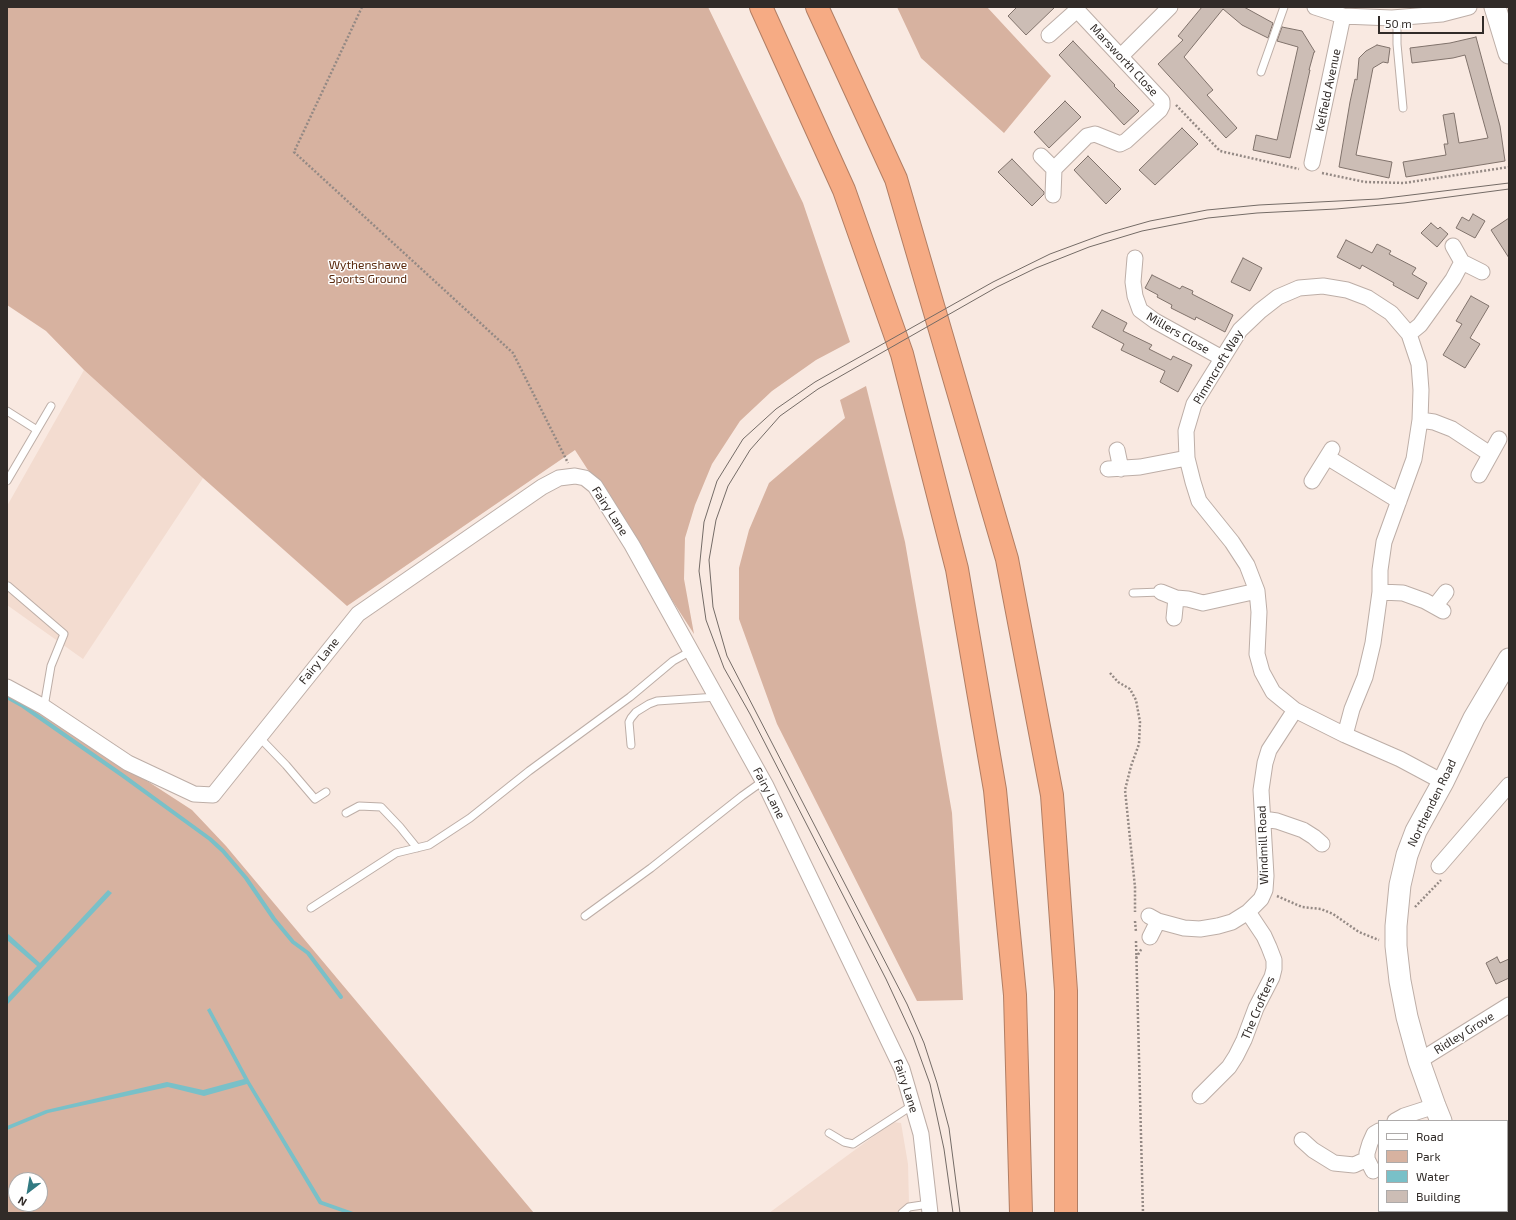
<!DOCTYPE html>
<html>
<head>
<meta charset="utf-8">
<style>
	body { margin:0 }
	#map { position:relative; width:1516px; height:1220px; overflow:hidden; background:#f9e9e1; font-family:"Exo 2",sans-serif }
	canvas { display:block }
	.frame { position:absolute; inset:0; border:8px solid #312b28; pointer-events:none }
	.legend { position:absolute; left:1378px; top:1120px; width:130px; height:92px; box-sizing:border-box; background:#fff; border:1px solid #adaaa9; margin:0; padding:5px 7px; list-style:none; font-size:12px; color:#312b28 }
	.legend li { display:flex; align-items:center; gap:8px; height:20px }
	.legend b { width:20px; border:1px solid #adaaa9 }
	.north { position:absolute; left:8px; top:1172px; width:40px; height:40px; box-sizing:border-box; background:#fff; border:1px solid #adaaa9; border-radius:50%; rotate:211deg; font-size:11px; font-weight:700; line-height:16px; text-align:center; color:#312b28 }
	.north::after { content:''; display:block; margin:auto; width:14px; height:18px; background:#327a82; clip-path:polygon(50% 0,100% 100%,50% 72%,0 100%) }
	.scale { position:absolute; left:1378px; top:16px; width:106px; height:18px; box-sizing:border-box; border:2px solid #312b28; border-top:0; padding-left:5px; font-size:12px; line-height:14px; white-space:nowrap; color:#312b28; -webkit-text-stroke:3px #fff; paint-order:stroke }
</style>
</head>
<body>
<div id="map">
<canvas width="1516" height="1220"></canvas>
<div class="frame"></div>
<ul class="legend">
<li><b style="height:5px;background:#fff"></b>Road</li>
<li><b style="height:11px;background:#d7b2a0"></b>Park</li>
<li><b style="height:11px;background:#79c0c8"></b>Water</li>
<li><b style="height:11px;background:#ccbdb5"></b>Building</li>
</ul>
<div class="north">N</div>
<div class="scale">50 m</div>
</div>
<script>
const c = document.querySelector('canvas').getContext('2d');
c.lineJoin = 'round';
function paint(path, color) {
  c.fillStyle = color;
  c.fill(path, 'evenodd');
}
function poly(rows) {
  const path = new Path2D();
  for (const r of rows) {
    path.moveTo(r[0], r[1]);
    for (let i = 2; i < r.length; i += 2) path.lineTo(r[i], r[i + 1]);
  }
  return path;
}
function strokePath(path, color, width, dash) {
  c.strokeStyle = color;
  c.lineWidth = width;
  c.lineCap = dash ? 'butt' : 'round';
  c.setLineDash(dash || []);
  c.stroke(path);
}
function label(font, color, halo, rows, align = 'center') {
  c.font = font + ' "Exo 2",sans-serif';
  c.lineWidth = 3;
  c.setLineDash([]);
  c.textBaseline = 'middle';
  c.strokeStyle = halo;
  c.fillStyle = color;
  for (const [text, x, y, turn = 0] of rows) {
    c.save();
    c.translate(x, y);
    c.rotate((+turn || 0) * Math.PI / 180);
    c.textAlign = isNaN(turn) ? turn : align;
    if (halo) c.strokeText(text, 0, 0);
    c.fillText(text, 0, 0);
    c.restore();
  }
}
paint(poly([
	[84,370,203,478,83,659,7,605,7,506],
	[893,1122,901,1123,908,1164,909,1203,896,1213,769,1213]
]), '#f3dcd0');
paint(poly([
	[7,7,708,7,803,203,850,342,816,360,772,391,740,421,712,464,695,505,685,538,684,579,694,634,575,450,347,606,203,478,84,370,46,331,7,305],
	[897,7,987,7,1051,76,1004,133,921,58],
	[866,386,905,542,952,813,963,1000,917,1001,777,724,739,619,739,568,749,530,769,483,845,418,840,400],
	[7,692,27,703,192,810,226,846,534,1213,7,1213],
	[16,1180,40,1180,40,1204,16,1204]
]), '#d7b2a0');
paint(poly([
	[108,890,112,893,7,1005,7,998,37,966,7,940,7,933,40,963],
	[210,1008,250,1082,322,1201,356,1213,345,1213,319,1204,247,1084,204,1096,168,1087,48,1113,7,1130,7,1126,46,1110,167,1082,203,1090,244,1079,207,1010]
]), '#79c0c8');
strokePath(poly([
	[7,697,23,706,122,775,210,839,223,851,246,878,274,919,293,942,308,953,341,997]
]), '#79c0c8', 4);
const building = poly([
	[1017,7,1055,7,1026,35,1008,16,1017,7],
	[1202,7,1244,7,1273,23,1268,38,1242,25,1223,9,1184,57,1213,90,1207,95,1237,128,1226,138,1158,64,1183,40,1178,36,1202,7],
	[1282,27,1302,31,1315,52,1314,52,1309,70,1310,70,1290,158,1253,150,1256,135,1277,140,1298,47,1277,41,1282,27],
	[1476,37,1500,126,1505,161,1406,177,1403,162,1446,155,1444,144,1448,144,1443,115,1454,113,1459,143,1488,138,1465,55,1453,58,1412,63,1410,48,1450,43,1476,37],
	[1073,41,1115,85,1114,86,1139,111,1124,125,1059,55,1073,41],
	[1377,45,1390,48,1388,63,1383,62,1373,68,1356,155,1392,162,1389,178,1339,167,1350,102,1355,79,1357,80,1359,58,1366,51,1377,45],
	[1065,101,1081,117,1049,148,1034,132,1065,101],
	[1182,128,1198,144,1155,185,1139,170,1182,128],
	[1088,156,1121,189,1106,204,1074,170,1088,156],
	[1012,159,1044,192,1044,194,1032,206,998,172,1012,159],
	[1473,214,1485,221,1475,238,1456,228,1462,217,1469,221,1473,214],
	[1509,218,1509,258,1491,230,1509,218],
	[1431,223,1438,229,1440,227,1448,234,1437,247,1421,233,1431,223],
	[1346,240,1372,253,1377,244,1391,251,1389,254,1416,268,1412,274,1427,283,1418,299,1393,285,1394,283,1362,265,1360,269,1337,257,1346,240],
	[1243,258,1262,268,1250,291,1231,282,1243,258],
	[1152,275,1180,289,1182,286,1193,291,1192,294,1233,315,1225,332,1196,317,1195,320,1171,308,1172,305,1157,297,1158,295,1145,288,1152,275],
	[1471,296,1489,306,1470,338,1480,344,1465,368,1443,355,1462,324,1456,321,1471,296],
	[1102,310,1127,323,1123,331,1152,345,1149,349,1171,360,1173,356,1192,365,1178,392,1160,382,1165,371,1121,350,1124,344,1092,327,1102,310],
	[1497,957,1500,963,1509,959,1509,978,1496,984,1486,963,1497,957]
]);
paint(building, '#ccbdb5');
strokePath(building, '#80726b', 1);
const service = poly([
	[1397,18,1397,44,1403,108],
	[1261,72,1284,7],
	[7,411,37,430],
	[7,481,51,406],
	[8,586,64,634,51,666,44,707],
	[1133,593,1161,592],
	[259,737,286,765,315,799,326,792],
	[631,745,629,722,631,718,636,712,649,704,657,701,717,697],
	[346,813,359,806,381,807,400,827,417,848],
	[311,908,396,853,429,845,470,818,529,771,630,697,673,661,691,651],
	[585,916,651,868,742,796,763,781],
	[829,1133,844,1142,853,1144,913,1105],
	[1507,1183,1509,1181],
	[902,1213,909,1207,929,1204],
	[1426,1213,1430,1211]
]);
const minor = poly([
	[1315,7,1343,16,1392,18,1442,14,1469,7],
	[1049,35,1077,10,1162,101,1162,106,1160,110,1126,141,1120,144,1095,134,1087,136,1054,169,1053,195],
	[1121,56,1170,7],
	[1041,156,1054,169],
	[1312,163,1343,16],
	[1453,246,1462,262,1482,272],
	[1135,258,1133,282,1135,296,1140,310,1155,321,1222,358],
	[1409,334,1420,325,1453,279,1462,262],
	[1420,420,1434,422,1452,429,1490,454],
	[1117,450,1121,469],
	[1327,457,1399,501],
	[1108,469,1140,467,1187,458],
	[1479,475,1499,439],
	[1312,481,1332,449],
	[1161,592,1176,598,1188,599,1203,603,1257,591],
	[1380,592,1403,593,1425,601,1443,611],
	[1435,606,1446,592],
	[1174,618,1176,598],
	[7,687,44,707,128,763,194,794,213,795,358,614,542,487,559,478,575,476,585,478,595,486,632,545,766,786,902,1069,921,1134,930,1213],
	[1345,735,1352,709,1365,677,1373,643,1380,592,1380,570,1384,542,1414,459,1420,420,1421,390,1419,364,1409,334,1391,313,1368,298,1347,290,1323,286,1299,288,1278,297,1260,311,1240,330,1194,404,1186,431,1187,458,1193,482,1199,501,1232,542,1247,565,1257,591,1259,612,1257,654,1262,672,1273,692,1295,710,1345,735,1400,759,1443,782],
	[1263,819,1277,821,1303,830,1314,837,1322,844],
	[1439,866,1509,785],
	[1149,916,1158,921,1184,928,1200,929,1218,926,1232,922,1248,912,1261,899,1265,890,1266,876,1261,790,1265,763,1269,750,1295,710],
	[1150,937,1158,921],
	[1419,1061,1509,1005],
	[1200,1096,1229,1067,1236,1056,1244,1040,1256,1008,1272,977,1274,969,1274,960,1269,947,1264,936,1248,912],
	[1395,1121,1404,1116,1435,1106],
	[1302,1140,1313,1150,1334,1163,1354,1165,1367,1159],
	[1373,1171,1367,1159,1367,1153,1370,1143,1374,1134,1379,1131]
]);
const secondary = poly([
	[1495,7,1509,53],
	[1441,1121,1435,1106,1419,1061,1407,1017,1400,981,1396,946,1396,926,1400,885,1407,855,1416,831,1443,782,1474,718,1509,659],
	[1486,1211,1487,1213]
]);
const motorway = poly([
	[761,7,844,190,902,354,957,569,995,790,1015,995,1021,1213],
	[817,7,896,179,1007,559,1052,795,1066,991,1066,1213]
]);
strokePath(service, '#bdaea7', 9);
strokePath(minor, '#bdaea7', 17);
strokePath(secondary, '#bdaea7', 23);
strokePath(motorway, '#b17e64', 24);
strokePath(poly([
	[362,7,294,152,513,353,568,463],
	[1176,105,1220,151,1299,169],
	[1322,173,1365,182,1404,183,1509,167],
	[1110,673,1118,682,1130,689,1136,700,1140,722,1139,744,1131,766,1125,790,1135,887,1135,912],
	[1277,896,1302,907,1321,909,1333,914,1359,932,1379,940],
	[1415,907,1441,880],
	[1135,921,1136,932],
	[1136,941,1143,1213],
	[1136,958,1142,948]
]), '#948984', 2.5, [2, 2]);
strokePath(service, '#fff', 7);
strokePath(minor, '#fff', 15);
strokePath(secondary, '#fff', 21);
strokePath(motorway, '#f6ab84', 22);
strokePath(poly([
	[953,1213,944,1149,930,1084,913,1037,886,979,750,714,724,668,706,620,699,571,704,522,717,481,743,439,776,409,815,382,993,282,1050,254,1104,234,1150,221,1207,210,1259,205,1378,199,1509,183],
	[960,1213,949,1128,937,1083,924,1043,907,1004,727,656,713,607,709,560,716,520,728,486,750,450,780,416,818,389,997,287,1036,268,1089,247,1142,231,1208,218,1257,213,1336,209,1404,203,1509,189]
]), '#746b66', 1);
label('12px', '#312b28', '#fff', [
	["Marsworth Close",1124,60,47],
	["Kelfield Avenue",1328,90,-78],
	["Millers Close",1178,333,30],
	["Pimmcroft Way",1218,367,-59],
	["Fairy Lane",610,511,57],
	["Fairy Lane",319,661,-51],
	["Fairy Lane",769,793,63],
	["Northenden Road",1432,803,-64],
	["Windmill Road",1263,845,-92],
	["The Crofters",1258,1008,-67],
	["Ridley Grove",1464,1033,-32],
	["Fairy Lane",906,1086,72]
]);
label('12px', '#5a290d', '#fff', [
	["Wythenshawe",368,265],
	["Sports Ground",368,279]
]);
</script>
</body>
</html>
